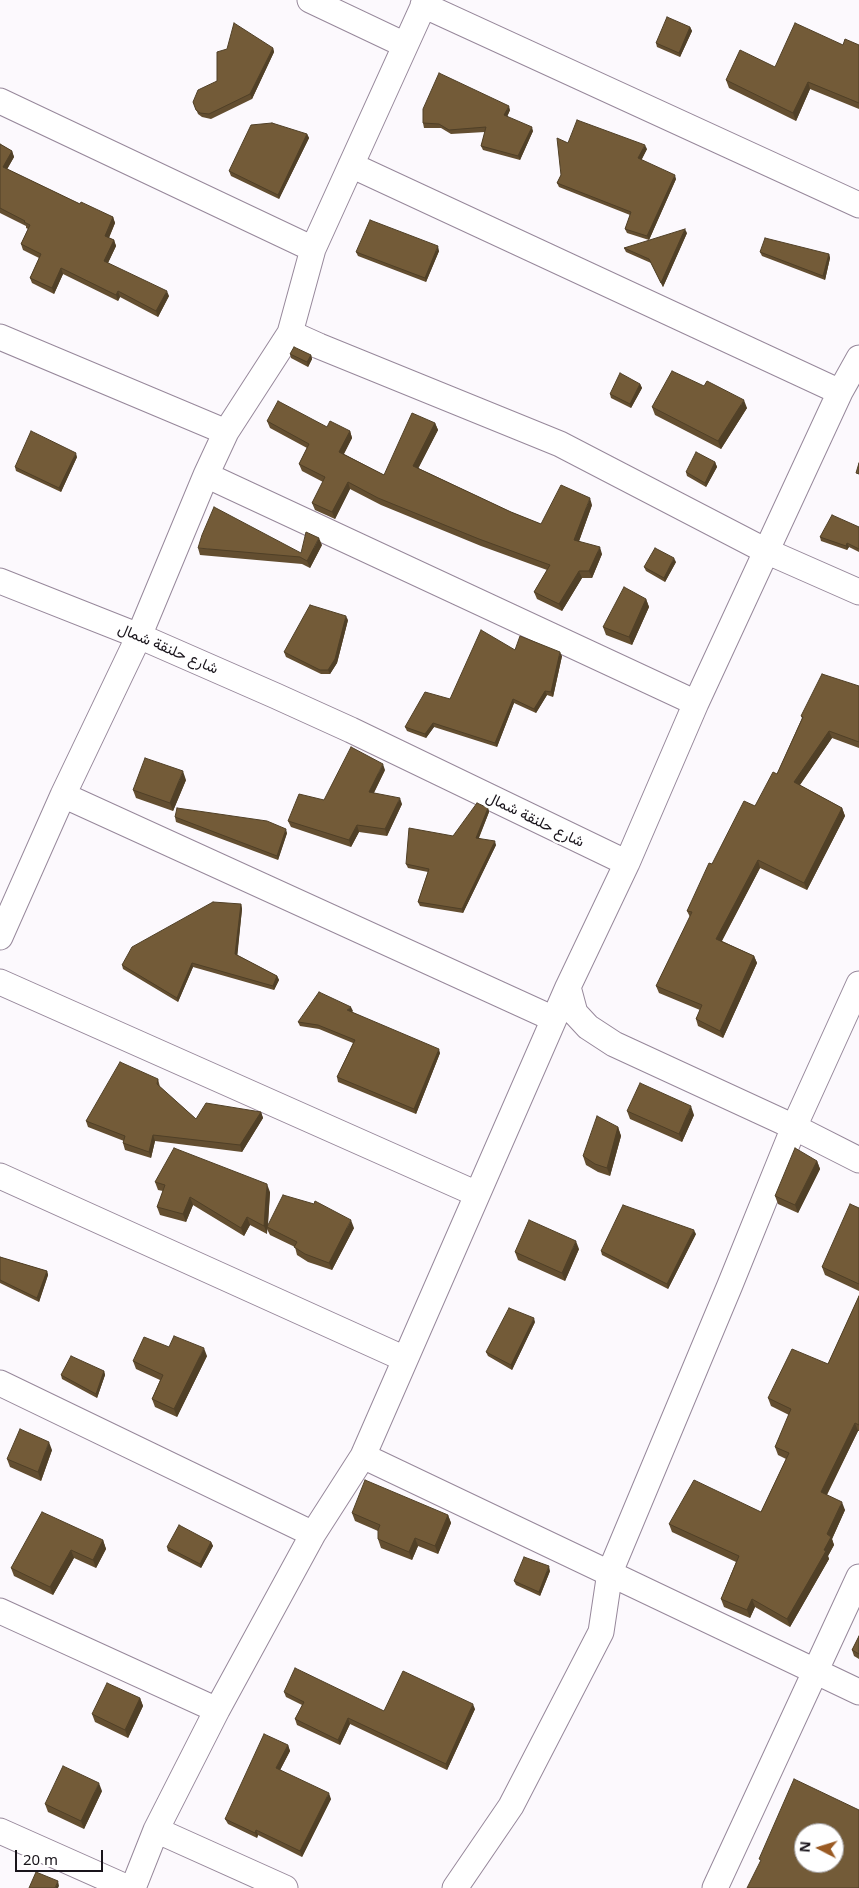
<!DOCTYPE html>
<html>
<head>
<meta charset="utf-8">
<style>
	body { margin:0 }
	#map { position:relative; width:859px; height:1888px; overflow:hidden; background:#fcf9fd; font-family:"Noto Sans",sans-serif }
	canvas { display:block }
	.north { position:absolute; left:794px; top:1823px; width:50px; height:50px; box-sizing:border-box; background:#fff; border:1px solid #a3a1a4; border-radius:50%; rotate:275deg; font-size:14px; font-weight:700; line-height:20px; text-align:center; color:#19141b }
	.north::after { content:''; display:block; margin:auto; width:18px; height:22px; background:#9a5a23; clip-path:polygon(50% 0,100% 100%,50% 72%,0 100%) }
	.scale { position:absolute; left:15px; top:1850px; width:88px; height:22px; box-sizing:border-box; border:2px solid #19141b; border-top:0; padding-left:6px; font-size:15px; line-height:18px; white-space:nowrap; color:#19141b; -webkit-text-stroke:4px #fff; paint-order:stroke }
</style>
</head>
<body>
<div id="map">
<canvas width="859" height="1888"></canvas>
<div class="north">N</div>
<div class="scale">20 m</div>
</div>
<script>
const c = document.querySelector('canvas').getContext('2d');
c.lineJoin = 'round';
function poly(rows) {
  const path = new Path2D();
  for (const r of rows) {
    path.moveTo(r[0], r[1]);
    for (let i = 2; i < r.length; i += 2) path.lineTo(r[i], r[i + 1]);
  }
  return path;
}
function strokePath(path, color, width, dash) {
  c.strokeStyle = color;
  c.lineWidth = width;
  c.lineCap = dash ? 'butt' : 'round';
  c.setLineDash(dash || []);
  c.stroke(path);
}
function paint(path, color) {
  c.fillStyle = color;
  c.fill(path, 'evenodd');
}
function label(font, color, halo, rows, align = 'center') {
  c.font = font + ' "Noto Sans",Vazirmatn,sans-serif';
  c.lineWidth = 5;
  c.setLineDash([]);
  c.textBaseline = 'middle';
  c.strokeStyle = halo;
  c.fillStyle = color;
  for (const [text, x, y, turn = 0] of rows) {
    c.save();
    c.translate(x, y);
    c.rotate((+turn || 0) * Math.PI / 180);
    c.textAlign = isNaN(turn) ? turn : align;
    if (halo) c.strokeText(text, 0, 0);
    c.fillText(text, 0, 0);
    c.restore();
  }
}
const street = poly([
	[310,0,405,45],
	[423,5,859,205],
	[0,101,313,249],
	[351,165,840,392],
	[290,333,319,346,560,444,766,551,859,592],
	[0,337,226,432],
	[206,475,696,703],
	[0,581,139,636,276,696,351,730,627,863,568,987,575,1013,588,1027,614,1044,794,1127,859,1160],
	[63,795,554,1019],
	[627,863,696,703,840,392,859,358],
	[0,937,63,795,139,636,206,475,226,432,290,333,313,249,426,0],
	[0,982,477,1194],
	[0,1176,405,1359],
	[0,1383,313,1534],
	[363,1456,859,1692],
	[0,1611,217,1710],
	[156,1830,285,1888],
	[0,1831,128,1888],
	[133,1888,156,1830,217,1710,313,1534,363,1456,568,987],
	[455,1888,511,1806,601,1632,610,1572,730,1285,794,1127,859,984],
	[715,1888,859,1577]
]);
strokePath(street, '#97889b', 27);
strokePath(street, '#fff', 25);
paint(poly([
	[690,27,692,31,680,57,657,47,656,43],
	[843,45,859,45,859,109,810,89,796,121,729,88,726,80,775,67],
	[273,48,274,52,252,99,211,119,202,117,198,114,193,102,217,81],
	[510,110,507,117,533,131,520,160,483,150,481,146,485,132,451,134,441,128,424,128,423,123],
	[307,134,309,138,279,199,231,176,229,171],
	[568,143,647,149,641,160,676,179,649,240,627,233,625,229,630,215,559,187,557,183,561,175],
	[0,144,12,151,14,157,7,169,80,204,113,217,115,223,109,238,114,240,116,246,108,263,169,296,158,317,120,297,118,301,63,274,54,294,32,283,30,278,39,258,23,250,21,244,28,229,26,228,26,226,0,213],
	[687,233,663,287,651,263,626,252,624,248],
	[439,251,426,282,358,256,356,252],
	[760,252,829,254,830,258,825,280,762,256],
	[290,354,311,355,312,359,308,367,291,358],
	[640,384,642,388,631,408,611,398,610,394],
	[704,386,747,408,721,449,655,415,652,407],
	[267,421,327,427,350,431,352,438,344,454,384,475,435,423,438,430,418,468,511,512,541,524,592,505,579,541,602,554,592,578,582,578,562,611,537,599,534,592,547,570,481,546,381,505,350,489,335,519,315,510,312,503,323,482,302,471,299,464,307,448,270,428],
	[77,457,61,492,16,471,15,467],
	[715,462,717,467,706,487,687,476,686,472],
	[859,527,859,552,849,547,847,550,821,541,820,537],
	[322,545,310,568,302,564,200,555,198,548,301,553],
	[676,562,665,582,646,571,644,567],
	[646,599,649,607,632,645,606,635,603,627],
	[348,620,337,663,330,674,321,674,286,657,284,652],
	[515,650,562,656,553,697,547,695,536,713,514,703,497,747,434,727,426,738,407,731,405,727,450,699],
	[859,686,859,748,832,738,800,785,842,808,845,816,807,890,760,868,722,941,754,956,757,963,723,1038,698,1026,696,1019,700,1010,659,993,656,986,690,917,687,911,712,864,755,806,777,774,802,718,801,716],
	[385,770,374,793,402,804,387,836,359,832,351,847,291,827,288,821,324,800],
	[186,780,173,811,136,798,133,790],
	[488,808,489,812,479,838,496,845,463,913,420,906,418,902,428,872,408,868,406,864,453,836],
	[175,817,287,833,278,860,176,822],
	[241,904,242,909,237,955,277,976,279,980,274,990,193,967,178,1002,123,969,122,965],
	[353,1011,352,1012,440,1053,416,1114,338,1082,337,1077,353,1043,319,1029,300,1026,298,1022],
	[158,1079,160,1087,196,1119,261,1112,263,1118,242,1152,155,1141,151,1158,125,1150,123,1143,124,1141,88,1127,86,1121],
	[627,1111,694,1115,682,1142,630,1119],
	[618,1127,621,1136,610,1176,598,1172,586,1165,583,1156],
	[817,1161,820,1169,798,1213,778,1204,775,1196],
	[155,1182,270,1192,268,1226,354,1228,332,1270,308,1262,297,1255,295,1247,270,1235,267,1229,267,1234,250,1225,244,1236,193,1205,186,1222,160,1215,157,1207,163,1191,158,1190],
	[859,1208,859,1291,825,1275,822,1267],
	[696,1234,668,1289,602,1255,601,1251],
	[579,1249,565,1281,518,1260,515,1252],
	[0,1257,47,1271,48,1275,39,1302,0,1283],
	[859,1296,859,1431,858,1431,827,1495,845,1510,832,1539,834,1545,828,1556,829,1559,790,1627,755,1607,750,1618,724,1607,721,1599,736,1562,672,1532,669,1524,761,1512,786,1459,778,1455,775,1447,789,1415,771,1406,768,1398,828,1364],
	[535,1322,512,1370,488,1356,486,1352],
	[207,1356,177,1417,155,1407,152,1399,160,1380,136,1369,133,1361],
	[104,1371,105,1375,97,1398,62,1379,61,1375],
	[52,1450,41,1481,10,1467,7,1459],
	[352,1513,448,1515,451,1523,438,1554,418,1546,412,1560,381,1548,378,1539,378,1531,355,1521],
	[103,1540,106,1549,96,1568,74,1558,53,1595,14,1576,11,1568],
	[211,1542,213,1546,201,1568,168,1551,167,1547],
	[550,1571,540,1596,516,1585,514,1581],
	[859,1636,859,1659,854,1656,852,1650],
	[284,1692,384,1711,475,1709,447,1770,350,1724,340,1745,297,1725,295,1719,302,1705,286,1697],
	[140,1698,143,1706,128,1738,95,1722,92,1714],
	[288,1745,290,1751,280,1770,331,1799,302,1857,258,1835,257,1838,228,1824,225,1819],
	[102,1791,84,1829,48,1812,45,1804]
]), '#634e30');
paint(poly([
	[690,27,692,31,680,57,679,53],
	[273,48,274,52,252,99,250,94],
	[808,82,810,89,796,121,793,113],
	[509,106,510,110,506,119,504,115],
	[532,127,533,131,520,160,518,156],
	[307,134,309,138,279,199,278,195],
	[645,145,647,149,640,163,638,158],
	[12,151,14,157,5,173,3,167],
	[675,175,676,179,649,240,647,236],
	[113,217,115,223,107,242,105,236],
	[685,229,687,233,663,287,661,283],
	[114,240,116,246,106,267,104,261],
	[438,246,439,251,426,282,425,278],
	[829,254,830,258,825,280,823,276],
	[61,268,63,274,54,294,52,288],
	[118,291,120,297,118,301,116,295],
	[167,291,169,296,158,317,156,311],
	[311,355,312,359,308,367,307,362],
	[640,384,642,388,631,408,630,404],
	[744,400,747,408,721,449,718,441],
	[435,423,438,430,416,473,413,466],
	[350,431,352,438,341,459,339,452],
	[76,453,77,457,61,492,59,488],
	[715,462,717,467,706,487,705,483],
	[348,482,350,489,335,519,332,512],
	[590,498,592,505,577,547,574,540],
	[319,538,322,545,310,568,307,561],
	[847,543,849,547,847,550,846,546],
	[600,547,602,554,592,578,589,571],
	[674,558,676,562,665,582,664,578],
	[579,571,582,578,562,611,559,604],
	[646,599,649,607,632,645,629,637],
	[346,616,348,620,337,663,330,674,328,670],
	[560,652,562,656,553,697,551,692],
	[545,691,547,695,536,713,534,709],
	[513,699,514,703,497,747,495,743],
	[433,723,434,727,426,738,425,734],
	[829,731,832,738,797,789,794,782],
	[383,764,385,770,371,798,369,792],
	[183,771,186,780,173,811,170,803],
	[400,798,402,804,387,836,385,829],
	[488,808,489,812,477,842,476,838],
	[842,808,845,816,807,890,804,883],
	[357,825,359,832,351,847,349,840],
	[286,829,287,833,278,860,277,856],
	[495,841,496,845,463,913,462,909],
	[758,860,760,868,719,946,716,939],
	[241,904,242,909,237,959,235,954],
	[754,956,757,963,723,1038,720,1031],
	[192,963,193,967,178,1002,177,998],
	[277,976,279,980,274,990,273,986],
	[351,1007,353,1011,349,1014,347,1010],
	[439,1049,440,1053,416,1114,414,1109],
	[691,1106,694,1115,682,1142,679,1134],
	[261,1112,263,1118,242,1152,240,1145],
	[618,1127,621,1136,610,1176,607,1168],
	[153,1135,155,1141,151,1158,149,1152],
	[817,1161,820,1169,798,1213,795,1205],
	[267,1184,270,1192,267,1234,264,1226],
	[190,1197,193,1205,186,1222,183,1214],
	[247,1217,250,1225,244,1236,241,1228],
	[351,1220,354,1228,332,1270,329,1263],
	[694,1230,696,1234,668,1289,667,1284],
	[576,1241,579,1249,565,1281,562,1273],
	[47,1271,48,1275,39,1302,37,1298],
	[534,1318,535,1322,512,1370,511,1365],
	[204,1348,207,1356,177,1417,174,1409],
	[104,1371,105,1375,97,1398,96,1394],
	[855,1423,858,1431,824,1500,821,1492],
	[49,1442,52,1450,41,1481,38,1472],
	[842,1502,845,1510,832,1539,834,1545,828,1556,829,1559,790,1627,787,1619,824,1550,827,1534],
	[448,1515,451,1523,438,1554,435,1546],
	[415,1538,418,1546,412,1560,409,1552],
	[103,1540,106,1549,96,1568,93,1560],
	[211,1542,213,1546,201,1568,200,1564],
	[71,1550,74,1558,53,1595,50,1587],
	[549,1566,550,1571,540,1596,539,1592],
	[752,1599,755,1607,750,1618,747,1610],
	[140,1698,143,1706,128,1738,125,1730],
	[473,1704,475,1709,447,1770,446,1764],
	[348,1718,350,1724,340,1745,338,1740],
	[288,1745,290,1751,278,1774,276,1768],
	[99,1783,102,1791,84,1829,81,1821],
	[329,1793,331,1799,302,1857,300,1851],
	[256,1830,258,1835,257,1838,255,1833],
	[58,1881,59,1886,58,1888,55,1888]
]), '#504027');
const building = poly([
	[667,17,690,27,679,53,656,43,667,17],
	[234,23,273,48,250,94,209,114,200,113,196,110,193,102,198,90,217,81,217,52,227,49,234,23],
	[795,23,843,45,845,39,859,45,859,103,808,82,793,113,726,80,740,50,775,67,795,23],
	[439,73,509,106,504,115,532,127,518,156,481,146,486,127,449,130,439,124,423,123,423,109,439,73],
	[577,120,645,145,638,158,675,175,647,236,625,229,631,212,557,183,561,175,557,138,568,143,577,120],
	[272,123,307,134,278,195,229,171,251,125,272,123],
	[0,144,12,151,3,167,80,204,81,202,113,217,105,236,114,240,104,261,167,291,156,311,118,291,116,295,61,268,52,288,30,278,41,254,21,244,30,225,24,222,25,221,0,208,0,144],
	[370,220,438,246,425,278,356,252,370,220],
	[685,229,661,283,649,259,624,248,685,229],
	[765,238,829,254,823,276,760,252,765,238],
	[294,347,311,355,307,362,290,354,294,347],
	[672,371,704,386,707,381,744,400,718,441,652,407,672,371],
	[620,373,640,384,630,404,610,394,620,373],
	[278,401,327,427,330,421,350,431,339,452,384,475,412,413,435,423,413,466,511,512,541,524,561,485,590,498,574,540,600,547,589,571,579,571,559,604,534,592,550,565,479,539,378,498,348,482,332,512,312,503,325,477,299,464,309,444,267,421,278,401],
	[31,431,76,453,59,488,15,467,31,431],
	[696,452,715,462,705,483,686,472,696,452],
	[859,463,859,474,856,473,859,463],
	[214,507,301,553,306,532,319,538,307,561,300,557,198,548,202,535,214,507],
	[832,515,859,527,859,549,847,543,846,546,820,537,832,515],
	[655,548,674,558,664,578,644,567,655,548],
	[624,587,646,599,629,637,603,627,624,587],
	[310,605,346,616,335,659,328,670,320,670,284,652,310,605],
	[481,630,515,650,520,636,560,652,551,692,545,691,534,709,513,699,495,743,433,723,425,734,405,727,425,692,450,699,481,630],
	[822,674,859,686,859,742,829,731,794,782,842,808,804,883,758,860,716,939,754,956,720,1031,696,1019,702,1005,656,986,692,912,687,911,709,863,712,864,744,801,755,806,773,772,777,774,803,717,801,716,822,674],
	[351,747,383,764,369,792,400,798,385,829,357,825,349,840,288,821,299,794,324,800,351,747],
	[145,758,183,771,170,803,133,790,145,758],
	[477,803,488,808,476,838,495,841,462,909,418,902,429,869,406,864,409,828,453,836,477,803],
	[177,808,267,821,286,829,277,856,175,817,177,808],
	[213,902,241,904,235,954,277,976,273,986,192,963,177,998,122,965,132,947,213,902],
	[319,992,351,1007,347,1010,439,1049,414,1109,337,1077,355,1040,318,1025,298,1022,319,992],
	[120,1062,158,1079,157,1084,196,1119,206,1103,261,1112,240,1145,153,1135,149,1152,123,1143,125,1136,86,1121,120,1062],
	[640,1083,691,1106,679,1134,627,1111,640,1083],
	[597,1116,618,1127,607,1168,595,1164,583,1156,597,1116],
	[174,1148,267,1184,264,1226,247,1217,241,1228,190,1197,183,1214,157,1207,165,1185,155,1182,174,1148],
	[795,1148,817,1161,795,1205,775,1196,795,1148],
	[283,1195,314,1204,315,1201,351,1220,329,1263,305,1254,294,1247,297,1242,267,1227,283,1195],
	[850,1204,859,1208,859,1284,822,1267,850,1204],
	[623,1205,694,1230,667,1284,601,1251,623,1205],
	[529,1220,576,1241,562,1273,515,1252,529,1220],
	[0,1257,47,1271,37,1298,0,1280,0,1257],
	[859,1296,859,1425,855,1423,821,1492,842,1502,827,1534,831,1537,824,1550,826,1551,787,1619,752,1599,747,1610,721,1599,739,1556,669,1524,694,1480,761,1512,789,1453,775,1447,791,1409,768,1398,792,1349,828,1364,859,1296],
	[509,1308,534,1318,511,1365,486,1352,509,1308],
	[174,1336,204,1348,174,1409,152,1399,163,1375,133,1361,144,1337,169,1347,174,1336],
	[71,1356,104,1371,96,1394,61,1375,71,1356],
	[20,1429,49,1442,38,1472,7,1459,20,1429],
	[365,1480,448,1515,435,1546,415,1538,409,1552,378,1539,378,1530,380,1525,352,1513,365,1480],
	[42,1512,103,1540,93,1560,71,1550,50,1587,11,1568,42,1512],
	[179,1525,211,1542,200,1564,167,1547,179,1525],
	[524,1557,549,1566,539,1592,514,1581,524,1557],
	[859,1636,859,1654,852,1650,859,1636],
	[295,1668,384,1711,403,1671,473,1704,446,1764,348,1718,338,1740,295,1719,304,1702,284,1692,295,1668],
	[107,1683,140,1698,125,1730,92,1714,107,1683],
	[264,1734,288,1745,276,1768,329,1793,300,1851,256,1830,255,1833,225,1819,264,1734],
	[63,1766,99,1783,81,1821,45,1804,63,1766],
	[794,1779,859,1810,859,1888,747,1888,761,1860,759,1859,794,1779],
	[804,1833,834,1833,834,1863,804,1863,804,1833],
	[36,1872,58,1881,55,1888,29,1888,36,1872]
]);
paint(building, '#735b38');
strokePath(building, '#504027', 1);
label('15px', '#19141b', '#fff', [
	["شارع حلنقة شمال",168,649,23],
	["شارع حلنقة شمال",535,820,26]
]);
</script>
</body>
</html>
